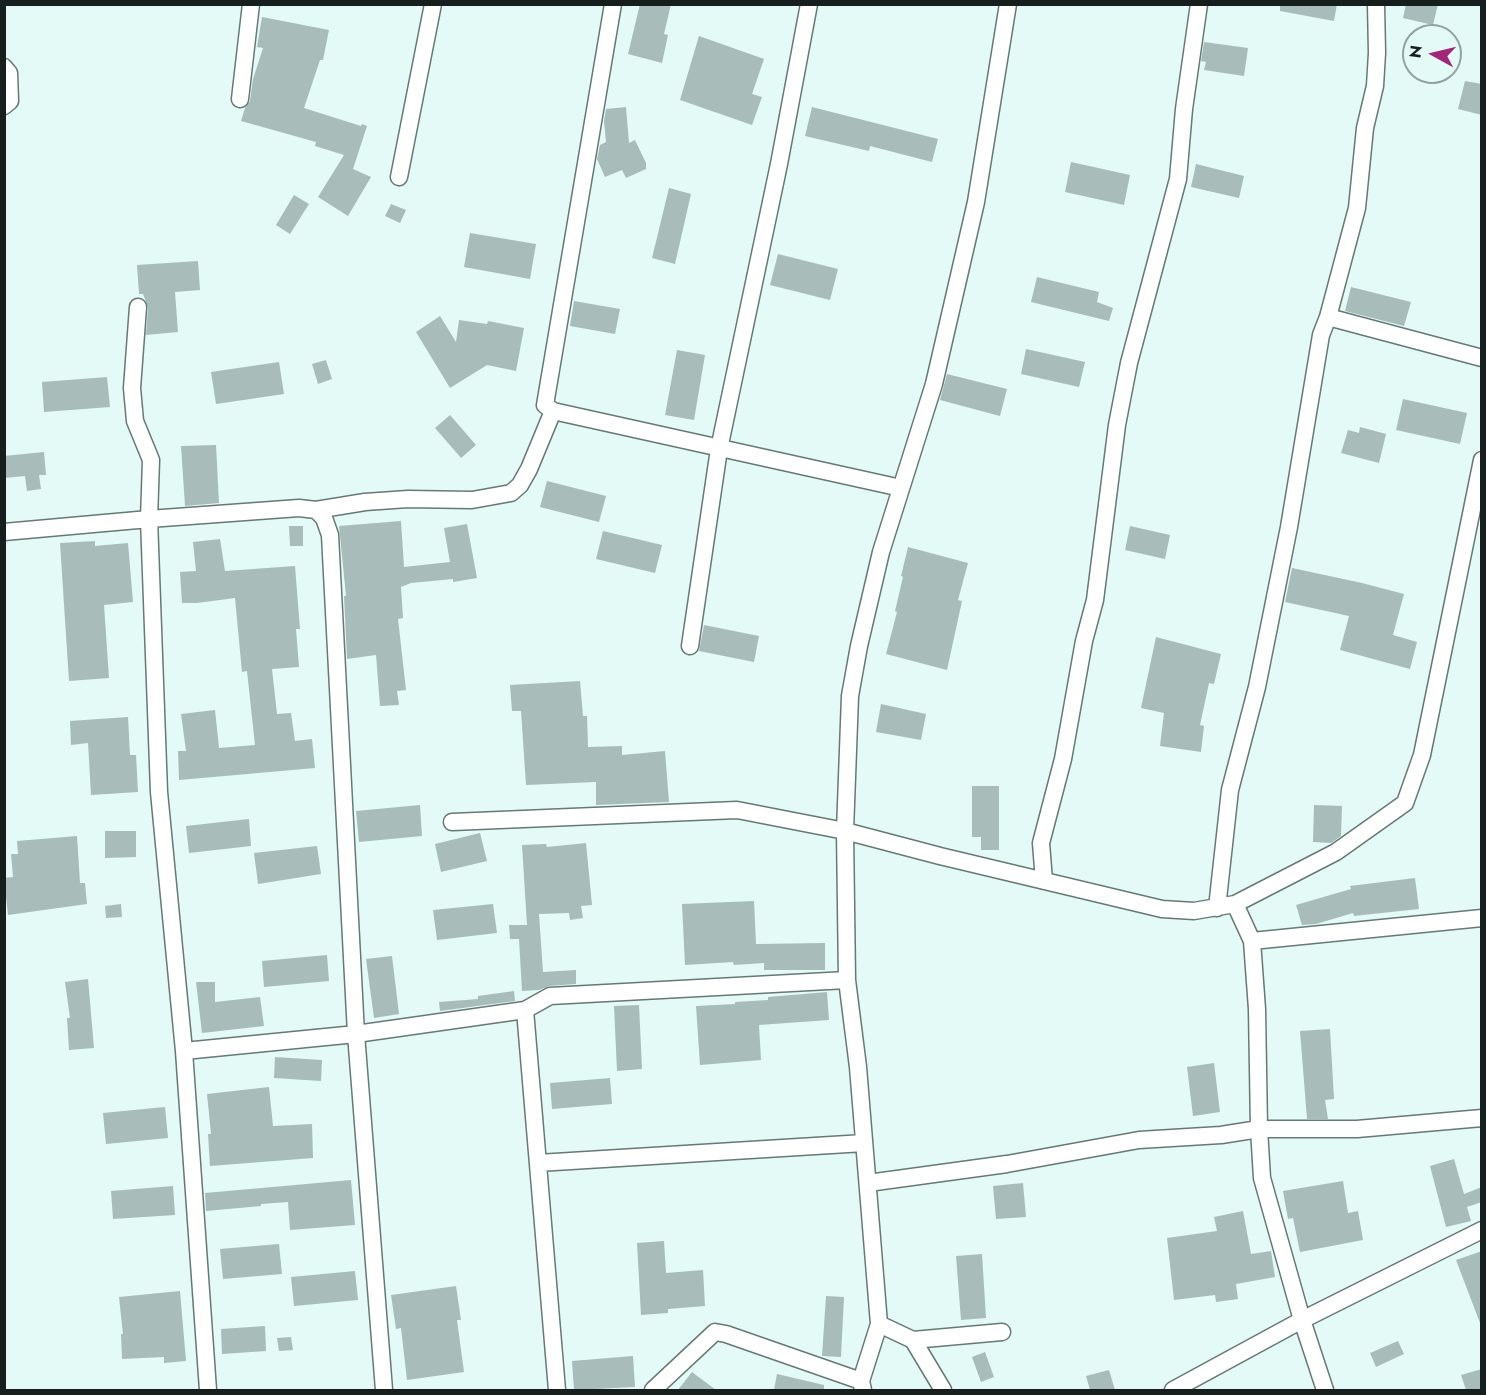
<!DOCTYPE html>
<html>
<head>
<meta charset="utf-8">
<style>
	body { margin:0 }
	#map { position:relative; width:1486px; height:1395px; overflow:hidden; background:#e4faf6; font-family:Jost,sans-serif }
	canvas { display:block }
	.frame { position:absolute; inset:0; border:6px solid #171f1e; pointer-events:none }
	.north { position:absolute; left:1402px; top:24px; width:60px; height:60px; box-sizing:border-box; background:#e4faf6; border:2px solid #92a2a0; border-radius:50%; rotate:278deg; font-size:16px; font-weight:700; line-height:24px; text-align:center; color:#171f1e }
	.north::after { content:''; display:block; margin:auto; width:21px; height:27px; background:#a2267a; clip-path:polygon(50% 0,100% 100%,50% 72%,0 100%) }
</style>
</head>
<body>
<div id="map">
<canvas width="1486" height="1395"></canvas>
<div class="frame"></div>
<div class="north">N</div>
</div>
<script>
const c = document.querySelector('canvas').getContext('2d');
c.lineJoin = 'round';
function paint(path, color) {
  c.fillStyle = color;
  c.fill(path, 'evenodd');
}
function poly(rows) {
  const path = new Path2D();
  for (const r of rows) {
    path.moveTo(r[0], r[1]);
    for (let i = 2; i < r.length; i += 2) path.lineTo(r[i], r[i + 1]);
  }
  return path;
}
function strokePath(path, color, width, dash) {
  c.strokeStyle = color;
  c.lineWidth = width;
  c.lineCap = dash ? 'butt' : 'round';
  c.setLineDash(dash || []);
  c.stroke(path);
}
paint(poly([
	[640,4,671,4,664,34,668,35,662,63,628,54],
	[1280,4,1337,4,1334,21,1280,11],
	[1406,4,1438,4,1433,25,1403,18],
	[262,17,329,30,323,60,320,60,304,108,361,126,362,124,367,126,353,169,371,177,348,216,318,197,344,155,315,146,316,142,241,121,245,108,250,101,253,79,263,48,257,47],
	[699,36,764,59,752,94,762,97,752,125,680,100],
	[1204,42,1248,48,1244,76,1204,70,1206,62,1201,61],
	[1465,81,1482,84,1482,115,1458,109],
	[626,107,629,143,635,140,646,163,646,169,626,178,622,170,605,177,597,159,600,145,606,142,604,121,606,109],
	[812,107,938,139,932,162,870,146,869,151,805,136],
	[1071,162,1130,175,1124,205,1065,192],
	[1196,164,1244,176,1239,198,1191,187],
	[669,188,691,194,675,264,652,258],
	[294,195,309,204,290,234,276,225],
	[391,204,406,210,400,223,385,216],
	[470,233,536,244,530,279,464,267],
	[778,254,838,269,830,300,770,285],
	[198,261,200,290,175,292,178,332,146,335,148,307,143,294,139,294,137,265],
	[1037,277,1099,292,1097,302,1113,308,1109,321,1031,302],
	[1351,287,1411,302,1404,326,1345,311],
	[574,301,620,309,615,334,570,326],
	[440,316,456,342,459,320,487,324,488,321,524,328,516,371,487,365,450,388,416,332],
	[1026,349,1085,362,1079,387,1021,374],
	[677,350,705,355,694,420,665,415],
	[326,360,332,379,318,384,312,364],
	[279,362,284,394,216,404,211,372],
	[947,374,1007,389,1000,416,940,400],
	[107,377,110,407,44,412,42,382],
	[1403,399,1467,413,1460,444,1396,430],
	[450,415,476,445,461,458,435,428],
	[1360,427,1386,434,1379,463,1341,453,1348,430,1359,433],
	[216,445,219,503,185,506,181,446],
	[44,452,46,475,39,475,41,489,27,491,25,476,4,478,4,456],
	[547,481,606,496,599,522,540,507],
	[401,521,404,567,450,562,444,528,467,524,477,578,453,582,453,579,411,583,401,587,403,618,398,619,406,690,397,691,399,705,380,706,376,655,347,659,344,596,346,596,339,526],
	[289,526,303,526,303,546,290,546],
	[1130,526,1170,535,1165,559,1125,550],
	[603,531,662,545,655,573,596,559],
	[220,539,225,571,295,566,300,629,296,629,299,667,272,669,277,714,291,713,295,741,312,739,315,768,179,780,178,751,186,751,181,714,215,710,219,748,255,745,247,671,242,672,235,598,197,603,182,603,180,572,196,571,193,542],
	[95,541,95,546,128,543,133,602,104,605,109,678,69,681,60,543],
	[908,547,968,563,958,600,962,601,947,670,886,654,897,612,895,611,903,577,901,576],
	[1292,568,1362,583,1404,594,1393,635,1417,642,1410,669,1340,650,1349,616,1285,602],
	[704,625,759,636,754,662,699,651],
	[1156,637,1221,654,1214,684,1209,683,1200,725,1204,726,1201,752,1160,746,1164,713,1141,708],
	[580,681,583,716,587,716,588,747,622,746,622,755,665,751,669,802,596,805,596,782,526,785,521,711,512,711,510,685],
	[881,704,926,714,921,740,876,732],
	[128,717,130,755,136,755,138,792,91,795,88,743,71,745,70,721],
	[972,786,999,786,999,850,981,850,981,837,972,837],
	[420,805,422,836,359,842,356,811],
	[1314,805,1342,806,1341,836,1331,843,1313,842],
	[249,819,251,846,189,853,186,826],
	[105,831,136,831,136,857,105,858],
	[480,833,487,861,441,872,435,844],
	[77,836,80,883,85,883,87,904,8,915,4,878,13,877,11,854,18,854,17,841],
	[586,843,592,905,581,906,583,918,570,920,569,913,539,914,543,972,576,970,576,984,549,986,539,990,522,991,519,939,510,939,509,925,527,925,522,845,546,844,547,847],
	[317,846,321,874,258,884,254,853],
	[1415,878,1419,909,1354,916,1353,913,1316,924,1302,925,1296,905,1351,889,1350,886],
	[754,901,756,944,825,943,825,970,764,970,764,963,734,965,733,962,685,965,682,904],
	[121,904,122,917,106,918,105,906],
	[493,904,497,933,437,940,433,910],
	[327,955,329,981,264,987,262,961],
	[392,956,399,1014,374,1018,366,959],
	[88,979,94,1048,69,1050,67,1018,70,1018,65,982],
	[196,982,215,982,215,1002,260,997,264,1026,202,1033],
	[514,991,515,1001,440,1011,439,1002,478,999,478,996],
	[827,992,829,1020,759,1025,761,1060,700,1065,696,1006,735,1004,735,1002,768,1000,768,997],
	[639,1005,642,1069,617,1071,614,1006],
	[1330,1029,1334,1099,1325,1100,1328,1119,1307,1119,1300,1031],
	[275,1057,322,1060,321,1081,274,1078],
	[1214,1063,1220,1112,1193,1116,1187,1067],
	[610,1078,612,1104,552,1109,550,1083],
	[269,1087,273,1126,312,1124,313,1158,210,1166,208,1134,211,1134,207,1094],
	[165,1107,168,1138,106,1144,103,1113],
	[1454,1159,1464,1194,1482,1187,1482,1202,1467,1207,1471,1221,1446,1227,1430,1166],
	[351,1180,355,1225,290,1230,288,1202,261,1204,261,1206,206,1211,205,1193],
	[1343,1181,1348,1213,1358,1211,1363,1240,1300,1252,1293,1218,1288,1219,1283,1191],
	[1023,1183,1026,1217,996,1219,993,1186],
	[173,1186,175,1215,113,1219,111,1191],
	[1243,1211,1251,1254,1271,1251,1275,1277,1236,1284,1238,1299,1216,1302,1215,1295,1174,1300,1167,1238,1217,1231,1214,1217],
	[664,1241,666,1273,703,1270,705,1306,668,1309,668,1313,641,1315,637,1243],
	[279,1244,282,1274,223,1279,220,1249],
	[1482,1251,1482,1323,1480,1323,1456,1260],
	[982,1254,986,1318,961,1320,956,1256],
	[355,1271,358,1300,294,1306,291,1277],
	[456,1286,461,1320,457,1320,464,1372,407,1380,401,1328,396,1329,391,1295],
	[180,1291,186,1361,164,1363,164,1357,122,1359,121,1334,123,1334,119,1297],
	[826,1296,844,1297,841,1357,822,1356],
	[265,1326,266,1351,222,1354,221,1329],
	[291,1337,293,1350,279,1351,277,1338],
	[1398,1341,1404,1354,1376,1367,1370,1353],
	[985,1352,994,1377,981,1382,972,1357],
	[633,1356,635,1387,574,1390,572,1361],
	[1482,1369,1482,1390,1466,1390,1461,1375],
	[1109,1370,1115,1390,1090,1390,1086,1376],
	[692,1372,716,1390,678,1390],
	[777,1374,824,1385,824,1390,774,1390]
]), '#a8bcb9');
const street = poly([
	[613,4,545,405,553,411,901,488],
	[4,67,9,73,10,101,4,106],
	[240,99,251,4],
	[399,177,433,4],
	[138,307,132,388,135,421,151,460,149,519,159,792,184,1051,208,1390],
	[1328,317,1357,208,1365,128,1375,86,1377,53,1376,4],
	[316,510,365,502,408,499,472,500,511,493,520,485,529,469,553,411],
	[4,532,149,519,299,508,316,510,324,518,330,535,356,1034,384,1390],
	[690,646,719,449,779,164,809,4],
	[452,822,737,810,845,831,940,856,1162,909,1194,911,1235,904,1336,852,1405,803,1422,755,1482,460],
	[1044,881,1041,843,1063,759,1084,641,1095,600,1117,425,1129,363,1178,179,1184,109,1199,4],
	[1235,904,1252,941,1257,1009,1259,1129,1262,1178,1302,1320,1325,1390],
	[1217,908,1230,790,1257,687,1289,527,1321,335,1328,317,1482,358],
	[1252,941,1482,918],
	[184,1051,356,1034,525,1010],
	[538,1163,864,1143],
	[868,1183,1007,1164,1139,1140,1221,1135,1259,1129,1357,1129,1482,1118],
	[879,1324,913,1340,943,1390],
	[913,1340,1002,1332],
	[557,1390,525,1010,550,996,847,980],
	[653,1390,715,1332,726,1334,861,1381],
	[863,1390,861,1381,879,1324,858,1067,847,980,845,831,850,696,859,646,881,552,934,384,976,202,1008,4],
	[1173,1390,1302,1320,1482,1230]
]);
strokePath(street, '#657975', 19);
strokePath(street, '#fff', 16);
</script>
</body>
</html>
